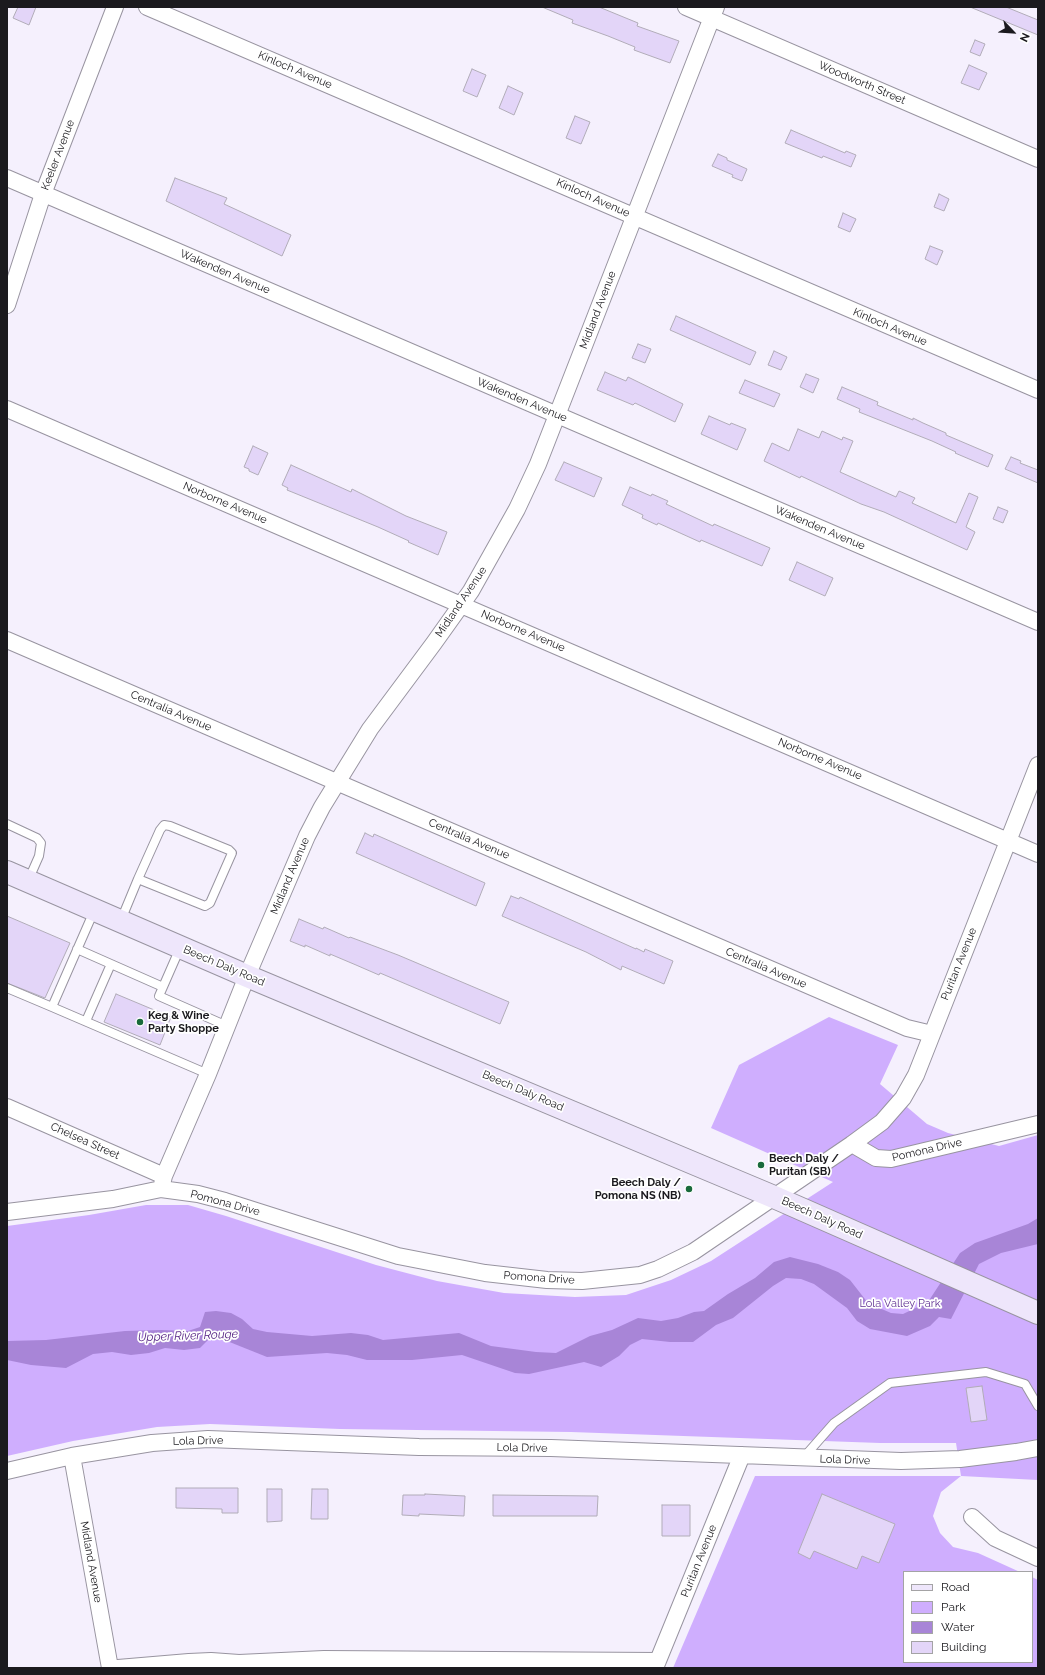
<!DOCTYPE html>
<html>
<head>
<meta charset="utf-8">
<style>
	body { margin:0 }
	#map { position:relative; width:1045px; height:1675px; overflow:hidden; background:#f5f0fd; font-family:Raleway,sans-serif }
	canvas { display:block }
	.frame { position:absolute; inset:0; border:8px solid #1b1a1e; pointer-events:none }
	.legend { position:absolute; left:903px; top:1571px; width:130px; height:92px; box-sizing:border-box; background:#fff; border:1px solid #a4a3a5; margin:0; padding:5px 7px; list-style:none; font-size:12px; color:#1b1a1e }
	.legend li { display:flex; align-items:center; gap:8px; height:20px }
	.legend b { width:20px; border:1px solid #a4a3a5 }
	.north { position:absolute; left:993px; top:12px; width:40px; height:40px; -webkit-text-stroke:3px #fff; paint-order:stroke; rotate:115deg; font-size:11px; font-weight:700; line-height:16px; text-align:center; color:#1b1a1e }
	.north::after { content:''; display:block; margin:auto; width:14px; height:18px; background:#1b1a1e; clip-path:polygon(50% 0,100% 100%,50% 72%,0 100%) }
</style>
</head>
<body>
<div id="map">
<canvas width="1045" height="1675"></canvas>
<div class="frame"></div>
<ul class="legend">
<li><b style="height:5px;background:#eee6fb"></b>Road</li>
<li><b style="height:11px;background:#cfaefe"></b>Park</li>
<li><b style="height:11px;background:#a885d7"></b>Water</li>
<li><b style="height:11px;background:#e3d5f8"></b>Building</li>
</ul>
<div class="north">N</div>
</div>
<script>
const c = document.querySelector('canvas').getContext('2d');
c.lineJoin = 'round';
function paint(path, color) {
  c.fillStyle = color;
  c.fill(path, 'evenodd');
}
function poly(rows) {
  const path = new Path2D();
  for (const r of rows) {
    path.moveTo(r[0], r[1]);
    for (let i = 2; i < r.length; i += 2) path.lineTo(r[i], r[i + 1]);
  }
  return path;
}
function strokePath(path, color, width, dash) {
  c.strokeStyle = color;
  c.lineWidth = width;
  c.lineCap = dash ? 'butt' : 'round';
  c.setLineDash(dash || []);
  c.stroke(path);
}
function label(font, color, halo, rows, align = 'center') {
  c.font = font + ' Raleway,sans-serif';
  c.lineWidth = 3.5;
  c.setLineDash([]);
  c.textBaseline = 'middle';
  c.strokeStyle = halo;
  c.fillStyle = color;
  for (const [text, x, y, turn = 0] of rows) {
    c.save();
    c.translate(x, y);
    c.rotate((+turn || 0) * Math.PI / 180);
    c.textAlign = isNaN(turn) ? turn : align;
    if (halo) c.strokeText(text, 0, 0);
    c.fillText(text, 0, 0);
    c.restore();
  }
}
paint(poly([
	[829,1017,898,1045,880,1084,927,1124,948,1133,999,1146,1038,1135,1038,1480,961,1476,941,1492,933,1516,940,1533,953,1547,978,1553,1020,1572,904,1572,904,1662,1032,1662,1032,1577,1038,1580,1038,1668,673,1668,755,1476,961,1476,956,1443,880,1443,571,1432,340,1429,210,1424,157,1427,73,1441,7,1456,7,1226,89,1215,146,1205,188,1205,226,1216,376,1265,437,1281,504,1293,575,1297,626,1295,671,1280,711,1261,833,1182,711,1128,739,1065]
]), '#cfaefe');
paint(poly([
	[1038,1218,1038,1244,1001,1253,979,1264,951,1319,939,1317,930,1326,907,1336,870,1329,857,1321,847,1308,814,1284,801,1279,786,1278,773,1286,733,1318,716,1325,693,1342,670,1342,642,1339,630,1345,619,1356,601,1367,584,1362,529,1374,515,1373,462,1355,412,1360,367,1360,347,1355,327,1353,267,1357,222,1339,208,1340,200,1348,184,1350,165,1348,149,1353,131,1355,112,1352,93,1354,66,1368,31,1365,7,1360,7,1341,46,1340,125,1331,161,1330,188,1331,200,1327,205,1312,216,1311,231,1313,242,1319,253,1329,267,1332,312,1336,351,1333,368,1335,383,1340,459,1333,491,1346,536,1352,556,1353,590,1336,612,1330,638,1318,661,1321,678,1318,694,1312,704,1311,728,1294,755,1278,774,1262,790,1257,818,1264,838,1272,850,1280,868,1303,891,1313,903,1314,928,1302,960,1253,975,1243,1028,1224]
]), '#a885d7');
const building = poly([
	[18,7,36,7,29,25,13,18,18,7],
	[542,7,599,7,638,23,637,26,679,41,670,63,634,50,635,47,608,36,572,23,573,20,542,7],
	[970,7,1006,7,1038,20,1038,35,970,7],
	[975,40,985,44,980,56,970,52,975,40],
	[969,65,987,73,979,90,961,83,969,65],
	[472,69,486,75,477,97,463,91,472,69],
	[508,86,523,93,514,115,499,108,508,86],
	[575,116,590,122,581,144,566,138,575,116],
	[791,130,845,153,846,151,856,155,851,167,823,156,822,158,785,143,791,130],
	[718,154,727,158,727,160,747,169,742,181,732,177,733,175,712,166,718,154],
	[175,178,227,198,224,204,291,235,282,256,166,201,175,178],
	[939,194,949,199,944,211,934,207,939,194],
	[843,213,856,219,850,232,838,227,843,213],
	[930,246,943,251,937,265,925,259,930,246],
	[676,316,756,352,750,365,670,330,676,316],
	[638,344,651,349,645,363,632,358,638,344],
	[774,351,787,357,781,370,768,365,774,351],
	[605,372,626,381,628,377,683,404,675,422,635,403,633,405,597,390,605,372],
	[806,374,819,379,813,393,800,387,806,374],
	[745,380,780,394,774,407,739,393,745,380],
	[842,387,878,402,877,405,913,420,913,418,923,423,946,433,946,435,993,455,988,467,955,453,956,452,932,441,859,412,860,409,837,399,842,387],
	[709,416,730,425,731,423,746,429,737,450,701,434,709,416],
	[798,429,819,438,822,431,842,440,843,437,853,441,840,472,896,497,899,491,915,498,912,503,956,523,969,493,978,497,966,527,975,532,967,550,884,512,861,504,801,476,800,478,764,461,772,443,789,451,798,429],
	[253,446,268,453,258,475,249,471,249,469,244,467,253,446],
	[1011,457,1021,461,1020,463,1038,470,1038,483,1005,469,1011,457],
	[564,462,602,478,594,497,555,480,564,462],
	[291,465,351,492,352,489,406,516,447,532,438,555,408,542,409,541,378,527,287,490,288,488,282,485,291,465],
	[630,487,651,496,652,494,668,501,666,504,713,526,714,524,770,548,762,566,701,540,700,542,658,523,657,525,642,518,643,515,622,505,630,487],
	[998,507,1008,511,1003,523,993,519,998,507],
	[797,562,833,578,825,596,789,580,797,562],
	[365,833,373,837,374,834,485,883,476,906,356,853,365,833],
	[511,896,519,899,520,897,636,949,636,948,644,952,645,949,673,961,664,984,622,966,621,970,586,952,502,916,511,896],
	[7,916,70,943,45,998,7,983,7,916],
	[299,919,323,929,324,927,349,938,350,937,398,955,509,1002,500,1024,380,973,379,975,356,965,330,954,330,956,305,945,305,947,290,941,299,919],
	[116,994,171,1017,160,1045,104,1022,116,994],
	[982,1386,987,1420,971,1422,966,1388,982,1386],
	[176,1488,238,1488,238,1513,222,1513,222,1509,176,1508,176,1488],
	[267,1489,282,1489,282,1521,267,1522,267,1489],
	[312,1489,328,1489,328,1519,311,1519,312,1489],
	[425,1494,465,1496,464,1516,419,1514,419,1516,402,1515,403,1495,425,1495,425,1494],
	[822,1494,895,1524,879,1563,862,1556,857,1569,814,1551,810,1559,798,1553,822,1494],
	[493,1495,598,1496,597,1516,493,1516,493,1495],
	[662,1505,690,1505,690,1536,662,1536,662,1505]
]);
paint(building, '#e3d5f8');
strokePath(building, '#b1acb8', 1);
const lane = poly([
	[7,824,37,838,41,843,39,856,28,881],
	[121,920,138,879,160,830,164,825,170,826,229,850,232,853,210,903,205,906,138,879],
	[180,948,159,996,227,1026],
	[77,949,163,987],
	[7,988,52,1007,94,911],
	[52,1007,208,1074],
	[86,1021,111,964],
	[804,1457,834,1423,890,1383,986,1372,1025,1384,1038,1406]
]);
const street = poly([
	[147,7,1038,390],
	[686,7,1038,159],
	[7,178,1038,622],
	[7,305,43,194,115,7],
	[7,409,1038,854],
	[7,640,907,1028,932,1034],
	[7,1107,164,1176],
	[852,1144,876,1158,891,1159,1038,1124],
	[161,1189,164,1176,208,1074,247,976,307,836,322,807,370,729,434,643,471,591,517,509,538,464,716,7],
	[7,1212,113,1199,161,1189,198,1194,225,1201,398,1256,485,1273,547,1280,582,1281,640,1275,658,1269,693,1252,852,1144,882,1122,903,1098,916,1075,1038,765],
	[72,1456,110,1668],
	[7,1471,72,1456,152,1443,208,1439,419,1447,551,1448,901,1461,960,1459,1016,1452,1038,1448],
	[972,1517,995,1538,1038,1558],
	[118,1668,189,1662,211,1661,239,1663,324,1659,658,1661],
	[655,1668,742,1455]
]);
const secondary = poly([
	[7,872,247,976,774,1197,1038,1313]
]);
strokePath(lane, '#9894a0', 10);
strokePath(street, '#9894a0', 18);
strokePath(secondary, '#9894a0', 24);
strokePath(lane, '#fff', 8);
strokePath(street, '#fff', 16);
strokePath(secondary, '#eee6fb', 22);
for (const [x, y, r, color] of [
	[140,1022,4,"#196a3b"],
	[761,1165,4,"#196a3b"],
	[689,1189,4,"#196a3b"]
]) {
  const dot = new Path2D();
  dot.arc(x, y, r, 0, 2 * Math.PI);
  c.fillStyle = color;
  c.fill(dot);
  strokePath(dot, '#fff', 1.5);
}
label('11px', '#1b1a1e', '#fff', [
	["Kinloch Avenue",295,70,23],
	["Woodworth Street",862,83,23],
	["Keeler Avenue",58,155,-69],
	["Kinloch Avenue",593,198,24],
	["Wakenden Avenue",225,272,23],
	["Midland Avenue",598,310,-69],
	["Kinloch Avenue",890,327,23],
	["Wakenden Avenue",522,400,23],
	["Norborne Avenue",225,503,23],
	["Wakenden Avenue",820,528,23],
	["Midland Avenue",461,602,-56],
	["Norborne Avenue",523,631,23],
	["Centralia Avenue",171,711,23],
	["Norborne Avenue",820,759,23],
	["Centralia Avenue",469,839,23],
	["Midland Avenue",290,876,-67],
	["Puritan Avenue",959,964,-68],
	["Beech Daly Road",224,966,23],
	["Centralia Avenue",766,968,23],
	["Beech Daly Road",523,1091,23],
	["Chelsea Street",85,1141,24],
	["Pomona Drive",927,1150,-13],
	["Pomona Drive",225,1203,15],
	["Beech Daly Road",822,1218,24],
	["Pomona Drive",539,1278,4],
	["Lola Drive",198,1441,-1],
	["Lola Drive",522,1448,1],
	["Lola Drive",845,1460,2],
	["Puritan Avenue",699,1561,-68],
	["Midland Avenue",91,1562,80]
]);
label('bold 11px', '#1b1a1e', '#fff', [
	["Keg & Wine",148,1016],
	["Party Shoppe",148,1029],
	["Beech Daly /",769,1159],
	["Puritan (SB)",769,1172],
	["Beech Daly /",681,1183,"right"],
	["Pomona NS (NB)",681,1196,"right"]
], 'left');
label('11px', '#623394', '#fff', [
	["Lola Valley Park",900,1304]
]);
label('italic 12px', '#532182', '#fff', [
	["Upper River Rouge",188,1336,-2]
]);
</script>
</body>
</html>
